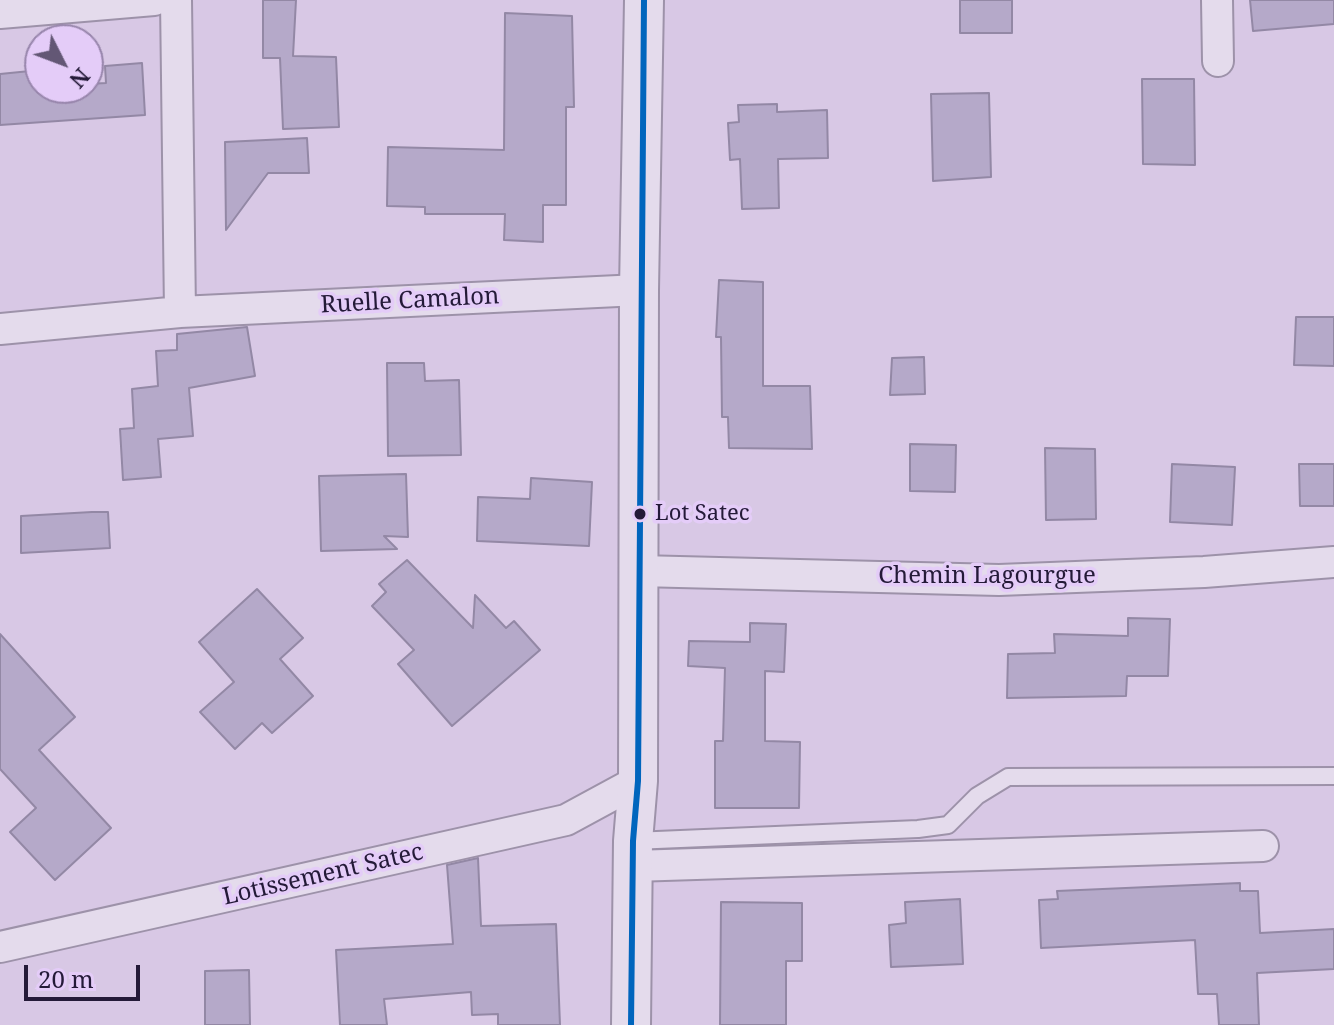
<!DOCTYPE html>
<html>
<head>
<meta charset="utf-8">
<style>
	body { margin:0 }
	#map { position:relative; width:1334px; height:1025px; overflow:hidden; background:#d8c8e5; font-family:"Noto Serif",serif }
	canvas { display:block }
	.north { position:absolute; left:24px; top:24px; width:80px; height:80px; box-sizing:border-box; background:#e4ccf8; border:2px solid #9785ab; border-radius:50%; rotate:132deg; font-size:22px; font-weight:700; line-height:32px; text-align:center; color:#241a38 }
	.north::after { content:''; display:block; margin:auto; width:28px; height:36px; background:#635775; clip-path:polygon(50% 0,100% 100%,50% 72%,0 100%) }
	.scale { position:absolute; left:24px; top:965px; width:116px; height:36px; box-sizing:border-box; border:4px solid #241a38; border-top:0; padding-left:10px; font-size:24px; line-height:28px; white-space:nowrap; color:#241a38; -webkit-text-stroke:6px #e4ccf8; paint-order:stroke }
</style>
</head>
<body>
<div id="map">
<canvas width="1334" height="1025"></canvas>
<div class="north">N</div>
<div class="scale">20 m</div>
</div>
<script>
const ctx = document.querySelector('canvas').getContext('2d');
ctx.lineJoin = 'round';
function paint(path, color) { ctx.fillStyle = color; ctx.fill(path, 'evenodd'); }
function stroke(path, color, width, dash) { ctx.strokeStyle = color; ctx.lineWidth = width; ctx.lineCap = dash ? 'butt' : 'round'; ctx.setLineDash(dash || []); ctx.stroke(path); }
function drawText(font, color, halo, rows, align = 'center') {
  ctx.font = font + ' "Noto Serif",serif'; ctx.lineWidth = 7; ctx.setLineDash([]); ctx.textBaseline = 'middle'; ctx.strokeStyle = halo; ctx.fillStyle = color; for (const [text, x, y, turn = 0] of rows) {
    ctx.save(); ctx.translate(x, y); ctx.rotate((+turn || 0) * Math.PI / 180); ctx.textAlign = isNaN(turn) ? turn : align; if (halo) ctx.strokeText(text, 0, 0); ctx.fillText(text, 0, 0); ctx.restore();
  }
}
const building = new Path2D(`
	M263,0H296L293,56L336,57L339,127L283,129L280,58H263Z
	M960,0H1012V33H960Z
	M1250,0H1334V24L1253,31Z
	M505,13L572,16L574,107H566V205H543V242L504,240L505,214H425V207L387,206L388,147L504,150Z
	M142,63L145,115L0,125V74L40,70V88H88V84L106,83L105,66Z
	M1142,79H1194L1195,165L1143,164Z
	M989,93L991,177L933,181L931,94Z
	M777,104V112L827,110L828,158L778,159L779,208L742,209L740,159L730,160L728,123L739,122L738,105Z
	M307,138L309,173H268L226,230L225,142Z
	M719,280L763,282V386H810L812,449L729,448L728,417H722L721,337H716Z
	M1296,317H1334V366L1294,365Z
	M247,327L255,376L189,388L193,436L158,439L161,477L123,480L120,429L134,428L132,389L158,386L156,351L177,350V334Z
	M924,357L925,394L890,395L892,358Z
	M387,363H424L425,381L459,380L461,455L388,456Z
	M910,444L956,445L955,492L910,491Z
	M1045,448L1095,449L1096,519L1046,520Z
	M1172,464L1235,467L1232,525L1170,522Z
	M1299,464H1334V506H1300Z
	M406,474L408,537L384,536L397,549L321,551L319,476Z
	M531,478L592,482L589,546L477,541L478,497L530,499Z
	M92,512H108L110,548L21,553V516Z
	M407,560L473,628L475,595L506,628L514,621L540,650L452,726L398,664L414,650L372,606L386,592L379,584Z
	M257,589L303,638L280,659L313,696L272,733L262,723L235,749L200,712L234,682L199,642Z
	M1128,618L1170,619L1168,676H1127L1126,696L1007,698L1008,654L1055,653L1054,634L1128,636Z
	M750,623L786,624L784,672L765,671V741L800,742L799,808H715V741H723L725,668L688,666L689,641L750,642Z
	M0,634L75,717L39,750L111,828L55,880L10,832L36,808L0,769Z
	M478,858L481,926L556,924L560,1025H498V1014L472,1015L471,992L384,999L387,1025H340L336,950L453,944L447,865Z
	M1240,883V891H1258L1260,933L1334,929V969L1257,973L1259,1025H1219L1217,994H1198L1195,940L1041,948L1039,900L1058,899L1057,891Z
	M960,899L963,964L891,967L889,925L906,923L905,902Z
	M721,902L802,903V961H786V1025H720Z
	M249,970L250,1025H205V971Z`);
paint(building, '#b5a9c9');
stroke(building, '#9388a5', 2);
const service = new Path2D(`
	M633,841L918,829L948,825L977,796L1008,777L1334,776`);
const minor = new Path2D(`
	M176,0L180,312
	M1217,0L1218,61
	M0,13L154,0
	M0,329L180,312L639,290
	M639,571L999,580L1204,572L1334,562
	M633,866L1263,846
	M0,947L566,820L638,781`);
const tertiary = new Path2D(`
	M631,1025L633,841L638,781L639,290L644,0`);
stroke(service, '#9d92a9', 20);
stroke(minor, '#9d92a9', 34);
stroke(tertiary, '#9d92a9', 42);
stroke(service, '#e4dbec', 16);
stroke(minor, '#e4dbec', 30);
stroke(tertiary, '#e4dbec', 38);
stroke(new Path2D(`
	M631,1025L633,841L638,781L644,0`), '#0065bd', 6);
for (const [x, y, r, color] of [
	[640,514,7,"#241a38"]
]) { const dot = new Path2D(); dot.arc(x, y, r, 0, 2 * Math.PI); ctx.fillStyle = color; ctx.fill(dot); stroke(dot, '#e4ccf8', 3); }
drawText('22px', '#241a38', '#e4ccf8', [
	["Lot Satec",655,514]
], 'left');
drawText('24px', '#241a38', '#e4ccf8', [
	["Ruelle Camalon",410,301,-3],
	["Chemin Lagourgue",987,576],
	["Lotissement Satec",323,875,-13]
]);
</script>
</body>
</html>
